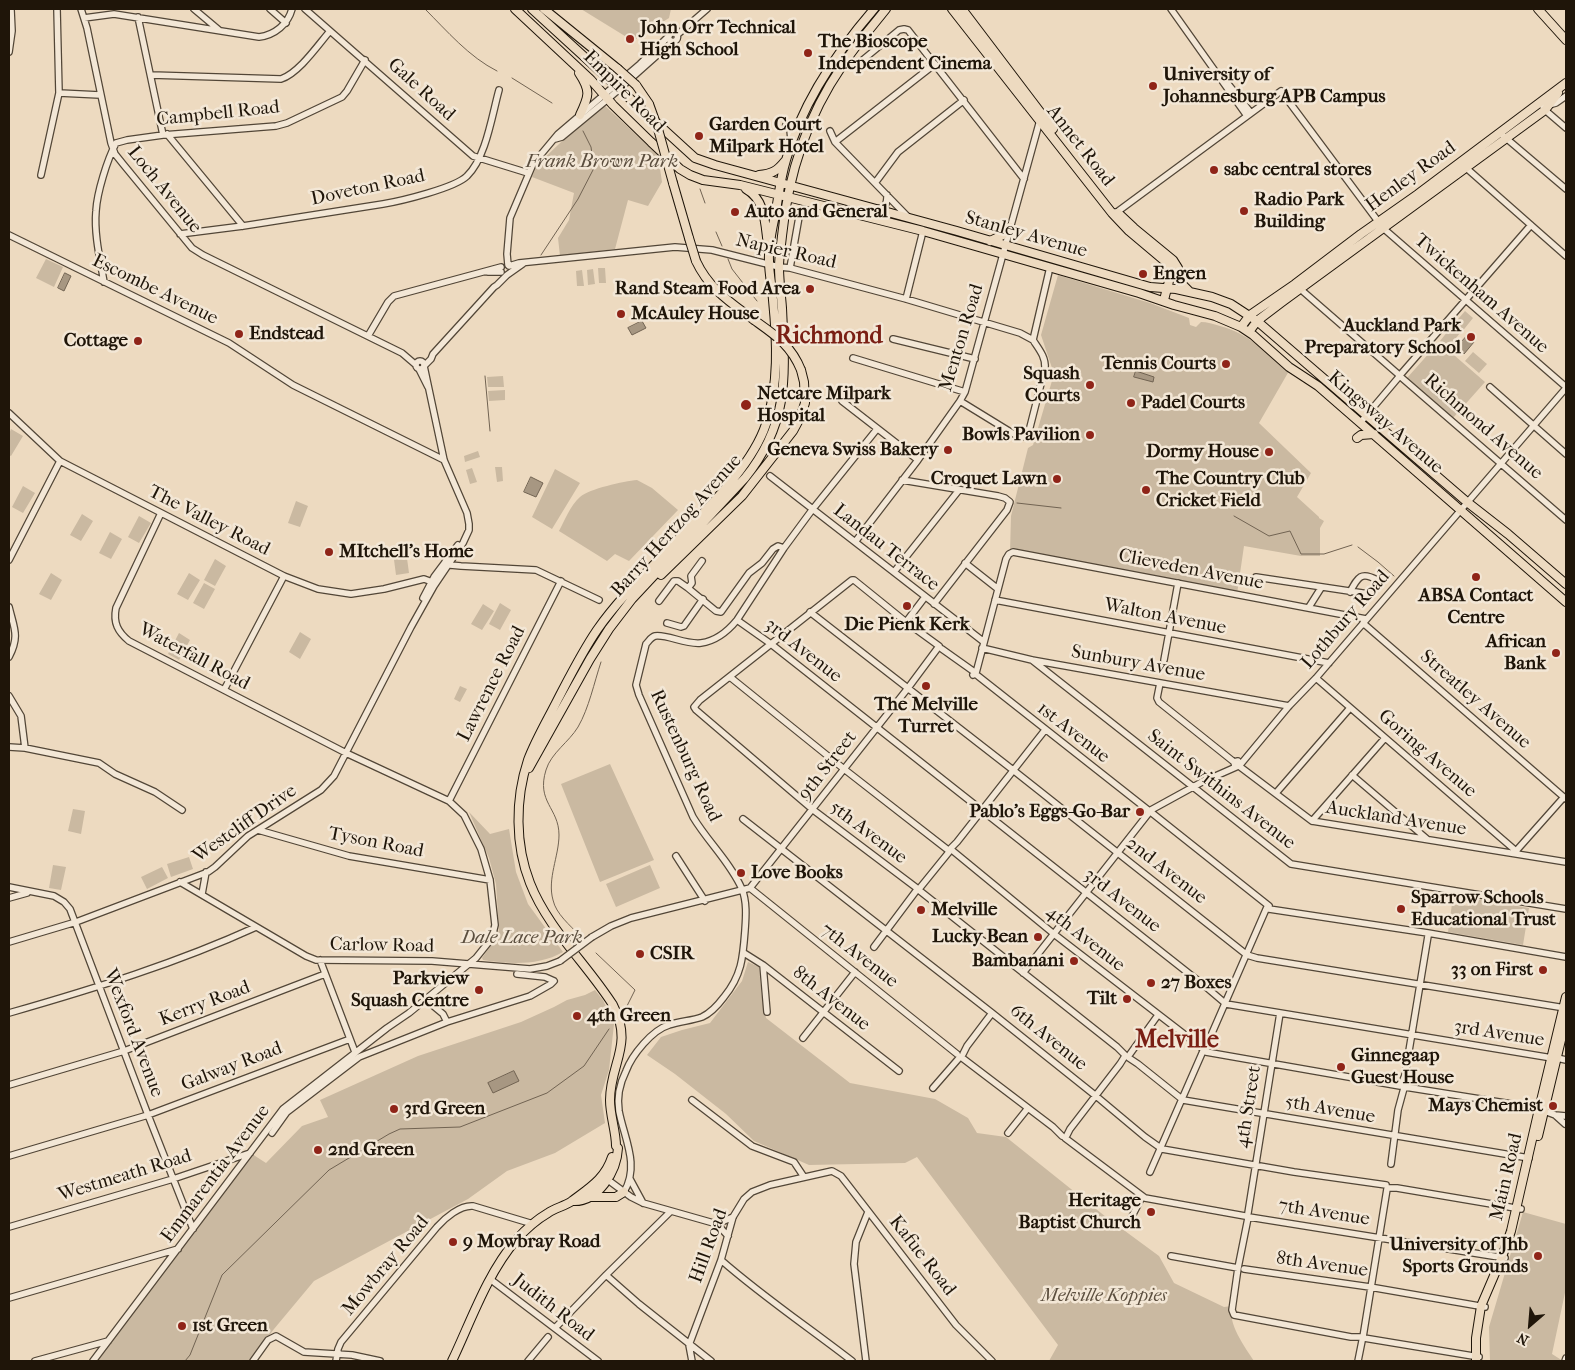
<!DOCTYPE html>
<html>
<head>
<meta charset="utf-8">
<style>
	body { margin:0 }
	#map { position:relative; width:1575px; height:1370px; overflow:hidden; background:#eddac0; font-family:"IM FELL French Canon",serif }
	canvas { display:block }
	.frame { position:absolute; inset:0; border:10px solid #1f1509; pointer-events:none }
	.north { position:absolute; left:1505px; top:1300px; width:50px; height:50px; -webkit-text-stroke:4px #f3e7d6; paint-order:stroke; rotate:207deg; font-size:14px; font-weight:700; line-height:20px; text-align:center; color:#1f1509 }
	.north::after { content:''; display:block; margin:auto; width:18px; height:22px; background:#1f1509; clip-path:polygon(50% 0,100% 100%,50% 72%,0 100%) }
</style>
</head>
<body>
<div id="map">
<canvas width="1575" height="1370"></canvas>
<div class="frame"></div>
<div class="north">N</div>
</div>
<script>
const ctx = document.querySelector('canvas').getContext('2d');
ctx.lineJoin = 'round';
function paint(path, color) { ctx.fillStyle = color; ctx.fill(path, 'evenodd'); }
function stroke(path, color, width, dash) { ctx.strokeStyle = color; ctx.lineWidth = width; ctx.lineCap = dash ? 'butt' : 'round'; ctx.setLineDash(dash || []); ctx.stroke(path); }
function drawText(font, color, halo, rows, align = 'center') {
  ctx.font = font + ' "IM FELL French Canon",serif'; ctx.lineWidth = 5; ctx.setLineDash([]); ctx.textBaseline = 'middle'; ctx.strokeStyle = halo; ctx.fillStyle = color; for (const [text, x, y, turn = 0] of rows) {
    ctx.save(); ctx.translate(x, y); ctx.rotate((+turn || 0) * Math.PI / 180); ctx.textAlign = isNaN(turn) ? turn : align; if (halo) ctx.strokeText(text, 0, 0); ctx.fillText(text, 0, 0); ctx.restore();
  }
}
paint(new Path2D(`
	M581,9H671L669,18L633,41Z
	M602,103L658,155L662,182L648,206L628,200L615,249L560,256L558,238L569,220L574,193L532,177L537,165Z
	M46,259L63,267L54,287L36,278Z
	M598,268H605L606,283H599Z
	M593,269L595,284L588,285L587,270Z
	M582,270L584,286H577L576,271Z
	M1058,275L1150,303L1189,318L1190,325L1196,327L1201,322C1207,322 1213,324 1220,326C1248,333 1267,353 1289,371L1259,423L1311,473L1297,497L1319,517V518L1324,521L1320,528V556H1301L1244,546L1237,594L1010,553L1011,516L1028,448L1033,445L1054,374L1041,335Z
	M1465,311L1473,318L1461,333L1453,325Z
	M1452,326L1460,333L1448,348L1440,341Z
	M1439,342L1485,382L1453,418L1407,378Z
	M1473,352L1487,364L1479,373L1465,361Z
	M503,376L504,387H488L487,377Z
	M505,390V400L489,401L488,391Z
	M11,429L23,436L11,456L9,455V434Z
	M478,451L480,457L465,462L464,456Z
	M495,467H502L503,481L497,482Z
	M472,468L477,482L470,484L466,470Z
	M555,469L580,483L552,529L532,517Z
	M637,480L652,488L678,510L629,561L615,554L607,561L559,531C565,520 570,506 580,497C589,489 624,481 637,480Z
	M23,486L35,493L23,513L12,507Z
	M296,501L308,506L300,527L288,523Z
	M82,514L93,521L81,541L70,535Z
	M139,516L151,523L139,543L128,537Z
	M110,532L122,539L111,559L99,553Z
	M406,551L409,573L396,575L393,552Z
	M215,559L226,566L215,586L204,580Z
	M51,573L62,580L51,600L39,594Z
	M189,573L200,580L188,600L177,594Z
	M204,583L215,589L204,609L193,603Z
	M500,603L511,610L500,630L489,624Z
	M483,604L494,611L482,630L471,624Z
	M300,632L311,639L300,659L289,652Z
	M179,633L190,640L179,660L168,654Z
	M460,686L467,689L460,702L454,699Z
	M610,764L654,860L600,882L561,784Z
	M73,809L85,811L81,834L68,831Z
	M469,812L490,834L509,829L516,872L528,904L563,952C539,966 509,964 483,960L482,958L494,941L499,930L496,884L489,858Z
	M189,857L193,869L171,877L167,864Z
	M53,865L66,867L61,890L49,888Z
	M650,865L660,888L616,907L606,884Z
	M162,867L168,878L147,889L141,877Z
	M1470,898L1529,908L1523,945L1448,932L1452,904L1469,906Z
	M748,962L759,967L762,999L766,1018L850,1083L935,1099L968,1118L977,1133L1006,1137L1106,1217L1159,1256L1174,1283L1224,1307L1232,1306C1227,1323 1245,1347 1254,1361H1049L1058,1345L917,1157L905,1163L809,1165L754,1141L726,1114L675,1074L647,1055L661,1037L682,1030L710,1023L742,981Z
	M595,990L603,1000L614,1024L609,1070L601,1095L605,1123L555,1153L507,1171L468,1199L314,1281L274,1329L250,1361H92L252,1154L266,1163L302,1126L328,1117L320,1100L418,1056L521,1022L554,1007L567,1000L585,995Z
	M1523,1212L1566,1224V1288L1552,1354L1563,1361H1490L1489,1327Z`), '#cab9a1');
const water = new Path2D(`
	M65,273L71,276L64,291L58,288Z
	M642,321L646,328L632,335L628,328Z
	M1467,336L1474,342L1464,354L1457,347Z
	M1136,371L1154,377L1153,382L1134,377Z
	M531,477L543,483L536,497L524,492Z
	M514,1071L519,1081L493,1093L488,1083Z`);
paint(water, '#a79782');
stroke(water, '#716352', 1);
stroke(new Path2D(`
	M425,9C447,31 469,57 497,71
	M512,78L552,103
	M700,189L705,203
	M716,232L722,246
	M541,255L578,199L594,168L591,147L583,131
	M728,259L732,269L757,301
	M485,376L490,431
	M1017,503L1061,508
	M1234,516L1269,536L1290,531L1301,554H1324L1352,545
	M1358,547L1378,562L1394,576
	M580,936C570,925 556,914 553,900C547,879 559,856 559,835C559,808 536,802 546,770C551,753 569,742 578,727C589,708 594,683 601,662
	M596,953L635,990L627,1006
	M185,1361L190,1355L222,1275L329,1170L389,1134L400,1129L460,1127L547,1093L584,1066L609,1029`), '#716352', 1);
const minor = new Path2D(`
	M81,9L87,28L111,143L115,154L123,164L192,248L203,255L402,353L416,365
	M194,9L219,30
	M270,9L286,23
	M305,9L473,156L528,173
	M1171,9L1247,116
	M138,17L163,135
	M84,18L114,14L259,37C275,35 288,24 292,9
	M668.5 37a4.5 4.5 0 1 1 9 0a4.5 4.5 0 1 1-9 0Z
	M677,35L707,9
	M9,52L12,31L11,10
	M859,63L899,30L904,29L908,30L1024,179
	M151,75L281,79C299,73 318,45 330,31
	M1221,75L1251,113
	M59,93L100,95
	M1541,103L1545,110L1566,128
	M1549,105L1556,103L1566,96
	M786,125L790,130L791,140
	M830,131L835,142L909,218
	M1500,133L1566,189
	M167,134L243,226
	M555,139L562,137L608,99L672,42
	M835,142L935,64
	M1464,166L1566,256
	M41,175L59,93L57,9
	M875,183L898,152L964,100
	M877,209C886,208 887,203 887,195
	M1115,212H1117L1281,91L1383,228L1566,387
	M180,234L243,226L383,204C401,201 455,188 467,176C486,158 492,115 499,90
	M9,235L229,343L293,385L444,460
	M508,265L507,254L510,218L533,164L558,134L640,64L669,36
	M509,266L519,263L675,247L712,250L779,267L790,268L906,299L1020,333L1033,340
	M790,268L799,217
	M488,272H501
	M104,282C100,259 94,234 96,211C97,193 107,160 116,143L127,140L163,135L276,126L287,123L342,97L347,91L365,60
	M1298,287L1398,374
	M906,299L923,231
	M368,336L388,302L394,296L501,267
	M893,339L975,359
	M853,358L965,392
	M416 365a4 4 0 1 1 8 0a4 4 0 1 1-8 0Z
	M425,365L431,359L433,354L494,287L497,285L507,275L524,263
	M419,369L428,387
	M1401,374L1531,225
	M1402,378L1566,520
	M1490,387L1566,454
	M842,401L918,460
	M960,401L1017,436L1025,437L1028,435L1045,368C1046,357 1038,348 1033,340L1050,267
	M9,413L60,461L284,576L318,589L351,594L384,589L424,579L435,583
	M1360,423L1398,378
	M770,476L984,642
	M902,480L998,496L1005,498L1010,502L1007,510L934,604
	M855,542L918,460L960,401L965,392L1040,120
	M9,560L60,461
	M702,561L691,576L692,583L688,588L716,611L721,612L749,573L762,563L773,549L778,546L784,548
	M445,562L450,565L461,566L536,570L599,600
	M965,563L998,589
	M894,572L959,490
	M1256,577L1369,594
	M1350,592C1358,577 1361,571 1377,580
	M423,598L434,577L458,545
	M995,600L1329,663
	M659,601L674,581H678L688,588
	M9,607C14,628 20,636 9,657
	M1309,607L1321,588
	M810,612L1013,770L1247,955L1257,958L1565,1008
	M737,620L771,644L1206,987L1226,1004L1552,1058
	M906,622L925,597
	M667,623L681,627L684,626L703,599
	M1363,623L1566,799
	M982,648L1032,660L1289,706
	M942,649L973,671
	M1032,660L1291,864L1566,909
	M1164,660L1178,583
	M976,673L1006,559L1009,554L1013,552L1366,619
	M973,675L975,674L978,676L1148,810
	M730,677L844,769L948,850
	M1316,678L1516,851L1518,854
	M1160,683L1157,698L1159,702L1234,762L1238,761L1240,764L1239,766H1235L1234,762
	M224,690L284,576
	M9,696L21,716L25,748
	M9,747L25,748L99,763L115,774L155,792L182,810
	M1240,765L1289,706L1316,678L1566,388
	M1239,766L1312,821L1566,862
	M1352,775L1427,839
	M1276,793L1350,708
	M449,801L561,581
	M1151,810L1202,782L1236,767
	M1152,813L1269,906
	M743,819L992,1013L1096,1096L1145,1137L1162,1149L1294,1172L1386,1185
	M1312,821L1385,738
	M258,830L349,856L490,880
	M951,848L957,842L1045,730
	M953,851L1054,934L1202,1048
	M1516,851L1564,797
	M676,856L705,901
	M180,882L306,956L316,960L432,961L530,969L547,966L560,961
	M9,887L54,896L64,902L70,909L148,1115L193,1229
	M750,888L957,1054
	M918,889L812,809L696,710L694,707L700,700L852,580H854L906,622L939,646
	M919,889L949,852
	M920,891L1117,1047L1125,1055
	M202,894L206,872
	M9,898L27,893
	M1269,909L1428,933L1566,957
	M592,937L611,926L631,918L750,888L908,688L937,649
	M9,942L76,922L208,872L215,867L248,836L321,790L334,776L411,627L434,586L463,543L469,530V524L467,513L444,460L424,366
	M874,947L916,891
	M744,953L763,965L899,1071
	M320,960L355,1052
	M763,965L767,1012
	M1023,973L1148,814
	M425,999L443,1014L447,1022
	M9,1013C93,989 177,963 256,927
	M803,1038L855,972
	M1208,1047L1209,1040L1267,907
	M1206,1052L1400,1086
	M963,1054L967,1046L992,1013
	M1130,1054L1158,1015
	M961,1057L1053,1127L1062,1136
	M1129,1058L1138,1064L1183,1100L1529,1158
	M1557,1058L1566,1060
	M1402,1083L1405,1075L1428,936
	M9,1085L124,1051L325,974
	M1405,1087L1518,1105L1539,1109L1555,1115L1566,1116
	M933,1088L960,1057
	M692,1100L752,1146L794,1162L804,1177
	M1555,1115L1565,1124
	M272,1133L287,1112L359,1057L447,1022L530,996L551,984L554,981L545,977L517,974
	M1008,1133L1028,1108
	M1067,1135L1070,1129L1120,1064L1125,1056
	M1065,1138L1145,1198L1245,1216
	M9,1156L148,1115L350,1039
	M1391,1164L1398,1110L1404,1088
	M1150,1172L1203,1051
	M604,1177L631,1197L643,1203L717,1224L728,1236
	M630,1179L643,1203
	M1388,1188H1397L1521,1209
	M624,1192C640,1165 624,1138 619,1111C617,1098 620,1083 626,1071C632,1055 652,1030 669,1025C680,1021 691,1021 702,1017C711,1013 718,1005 724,997C742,975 743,957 745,930C746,916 747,902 742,889C730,862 708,842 693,817L639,695L636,685L646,644C649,641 651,637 655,636C667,634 686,645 701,643C716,641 728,631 737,620L784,548L812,510L877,429
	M1248,1213L1280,1013
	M1249,1217L1505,1258
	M1248,1218L1238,1268L1232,1310L1234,1315L1351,1337H1360
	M1130,1220L1142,1197
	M717,1224L733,1217
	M9,1227L173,1179L250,1153
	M1171,1256L1238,1268
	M721,1260C762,1296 808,1327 852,1361
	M1244,1269L1370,1287L1485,1307
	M606,1275L639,1304L711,1361
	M490,1279L598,1361
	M9,1298L178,1249
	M555,1328L606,1275L670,1212
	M1363,1337L1387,1189
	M1364,1338L1479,1357
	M35,1361L108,1341
	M93,1361L283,1109L387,1028L409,1013L476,958L492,938L495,925L490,880L481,849L464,815L449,801L346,753L129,641C118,632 113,623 116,608L161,513
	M253,1361L268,1340L276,1336L304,1352L352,1355L380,1361
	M336,1361L338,1349L341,1342L437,1227C445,1218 460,1205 473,1206L533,1224
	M528,1361L548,1337
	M692,1361L689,1345L721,1260L733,1217L744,1199L752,1192L770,1185L832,1171L841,1176L956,1325L992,1361
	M866,1361L854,1264L856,1242L868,1212
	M1358,1361L1362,1341
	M1565,1361L1566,1358`);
const major = new Path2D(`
	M515,9L591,80L613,105L651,142L680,169L690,175L703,180L740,185L923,231L1139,293L1174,305L1215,316L1241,327L1253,335L1289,367L1318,386L1566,602
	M532,9L684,148L695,158L715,165L957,231L1150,287L1176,289L1212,297L1231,304L1257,321L1467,502L1508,534L1566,584
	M544,9L618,69
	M952,9L1112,213L1129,231L1167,263C1174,275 1166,288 1164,301
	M962,9L1053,129
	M1538,9L1566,40
	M579,73C591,91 589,96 580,115
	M636,85L649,104
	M759,175C772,174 777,171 785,161
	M673,183L689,238
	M746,189C766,200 765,225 768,245
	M1118,213L1134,228L1173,260L1178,268L1182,284L1189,291
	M990,241L1003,235L1010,227
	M696,261C709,289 730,302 754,320
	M1241,327L1250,315L1295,284L1361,234L1418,194L1566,83
	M1249,332L1257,321L1282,302L1545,110L1558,93
	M1357,438L1361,435L1374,434
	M661,575L742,496L793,431L800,418L805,403L804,382L801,370
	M529,768L590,659L609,629L632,599L745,478C790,422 785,376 782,308C781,295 779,280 779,267C779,257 781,246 782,236C788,176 807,117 842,66C855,46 871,28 886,9
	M1538,1136L1566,1019
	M588,1197H616L624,1192
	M572,1201C598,1203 617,1171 618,1148L616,1146C616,1131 610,1116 610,1100C610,1063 634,1045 613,1005C587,964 548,929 530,883C515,845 515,799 528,760C536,739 548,719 558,699C570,676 582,652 597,630C618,600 644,575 669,549C701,514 751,469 766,424C779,385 777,341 773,300C772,287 769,274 769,261C768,244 773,226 776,210C779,193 781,176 786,160C802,103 836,53 874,9
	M452,1361C471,1321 487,1274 516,1240C525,1230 536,1220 548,1213C555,1208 565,1206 572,1201C589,1188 605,1179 612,1157
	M1476,1361V1338L1481,1306L1502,1257L1511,1231L1539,1109L1566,997`);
stroke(minor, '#524637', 8);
stroke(major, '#1f1509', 10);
stroke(minor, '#f3e7d6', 5.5);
stroke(major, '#eddac0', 8);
const minorBridge = new Path2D(`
	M560,961L592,937`);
const majorBridge = new Path2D(`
	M618,69L636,85
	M649,104L658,129L673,183
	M689,238L696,261
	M754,320C775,335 791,345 801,370`);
stroke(minorBridge, '#524637', 8, []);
stroke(majorBridge, '#1f1509', 10, []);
stroke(minorBridge, '#f3e7d6', 5.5);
stroke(majorBridge, '#eddac0', 8);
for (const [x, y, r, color] of [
	[630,39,5,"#8f2418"],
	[808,53,5,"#8f2418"],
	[1153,86,5,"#8f2418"],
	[699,136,5,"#8f2418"],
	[1214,170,5,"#8f2418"],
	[1244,211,5,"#8f2418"],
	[735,212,5,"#8f2418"],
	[1143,274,5,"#8f2418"],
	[810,289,5,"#8f2418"],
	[621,314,5,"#8f2418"],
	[239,334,5,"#8f2418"],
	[1471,337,5,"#8f2418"],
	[138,341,5,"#8f2418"],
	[1226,364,5,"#8f2418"],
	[1090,385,5,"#8f2418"],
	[1131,403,5,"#8f2418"],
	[746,405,6,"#8f2418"],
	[1090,435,5,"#8f2418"],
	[948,450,5,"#8f2418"],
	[1269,452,5,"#8f2418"],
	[1057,479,5,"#8f2418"],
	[1146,490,5,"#8f2418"],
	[329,552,5,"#8f2418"],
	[1476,577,5,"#8f2418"],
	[907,606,5,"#8f2418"],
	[1556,653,5,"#8f2418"],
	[926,686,5,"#8f2418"],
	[1140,812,5,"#8f2418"],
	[741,873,5,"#8f2418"],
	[1401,909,5,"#8f2418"],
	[921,910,5,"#8f2418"],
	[1038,937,5,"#8f2418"],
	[640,954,5,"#8f2418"],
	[1074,961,5,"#8f2418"],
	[1543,970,5,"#8f2418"],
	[1151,983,5,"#8f2418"],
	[479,990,5,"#8f2418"],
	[1127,999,5,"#8f2418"],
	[577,1016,5,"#8f2418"],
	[1341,1067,5,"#8f2418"],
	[1553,1106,5,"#8f2418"],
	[394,1109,5,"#8f2418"],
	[318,1150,5,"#8f2418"],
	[1151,1212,5,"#8f2418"],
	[453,1242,5,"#8f2418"],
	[1538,1256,5,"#8f2418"],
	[182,1326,5,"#8f2418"]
]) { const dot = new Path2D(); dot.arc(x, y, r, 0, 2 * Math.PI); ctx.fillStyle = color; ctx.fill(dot); stroke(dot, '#f3e7d6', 2); }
drawText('bold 19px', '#1f1509', '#f3e7d6', [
	["John Orr Technical",640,28],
	["High School",640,50],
	["The Bioscope",818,42],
	["Independent Cinema",818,64],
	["University of",1163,75],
	["Johannesburg APB Campus",1163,97],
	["Garden Court",709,125],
	["Milpark Hotel",709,147],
	["sabc central stores",1224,170],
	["Radio Park",1254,200],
	["Building",1254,222],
	["Auto and General",745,212],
	["Engen",1153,274],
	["Rand Steam Food Area",800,289,"right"],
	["McAuley House",631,314],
	["Auckland Park",1461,326,"right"],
	["Preparatory School",1461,348,"right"],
	["Endstead",249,334],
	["Cottage",128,341,"right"],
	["Tennis Courts",1216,364,"right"],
	["Squash",1080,374,"right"],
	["Courts",1080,396,"right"],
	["Netcare Milpark",757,394],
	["Hospital",757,416],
	["Padel Courts",1141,403],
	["Bowls Pavilion",1080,435,"right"],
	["Geneva Swiss Bakery",938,450,"right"],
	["Dormy House",1259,452,"right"],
	["Croquet Lawn",1047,479,"right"],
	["The Country Club",1156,479],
	["Cricket Field",1156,501],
	["MItchell's Home",339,552],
	["ABSA Contact",1476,596,"center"],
	["Centre",1476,618,"center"],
	["Die Pienk Kerk",907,625,"center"],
	["African",1546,642,"right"],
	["Bank",1546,664,"right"],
	["The Melville",926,705,"center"],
	["Turret",926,727,"center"],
	["Pablo’s Eggs-Go-Bar",1130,812,"right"],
	["Love Books",751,873],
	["Sparrow Schools",1411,898],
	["Educational Trust",1411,920],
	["Melville",931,910],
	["Lucky Bean",1028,937,"right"],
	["CSIR",650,954],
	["Bambanani",1064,961,"right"],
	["33 on First",1533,970,"right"],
	["Parkview",469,979,"right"],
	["Squash Centre",469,1001,"right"],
	["27 Boxes",1161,983],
	["Tilt",1117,999,"right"],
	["4th Green",587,1016],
	["Ginnegaap",1351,1056],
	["Guest House",1351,1078],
	["Mays Chemist",1543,1106,"right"],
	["3rd Green",404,1109],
	["2nd Green",328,1150],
	["Heritage",1141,1201,"right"],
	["Baptist Church",1141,1223,"right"],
	["9 Mowbray Road",463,1242],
	["University of Jhb",1528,1245,"right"],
	["Sports Grounds",1528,1267,"right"],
	["1st Green",192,1326]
], 'left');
drawText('19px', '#1f1509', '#f3e7d6', [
	["Gale Road",421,90,42],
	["Empire Road",624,92,45],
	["Campbell Road",218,114,-6],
	["Annet Road",1080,146,52],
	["Henley Road",1411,177,-36],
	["Doveton Road",368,188,-12],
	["Loch Avenue",164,190,51],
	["Stanley Avenue",1026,235,16],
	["Napier Road",786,252,13],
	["Escombe Avenue",155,290,26],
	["Twickenham Avenue",1481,294,41],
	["Menton Road",962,338,-73],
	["Kingsway Avenue",1385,423,41],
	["Richmond Avenue",1483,427,41],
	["The Valley Road",209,521,27],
	["Barry Hertzog Avenue",677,526,-48],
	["Landau Terrace",886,548,38],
	["Clieveden Avenue",1191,570,11],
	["Walton Avenue",1165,617,11],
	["Lothbury Road",1346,620,-49],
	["3rd Avenue",803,651,38],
	["Waterfall Road",194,657,28],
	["Sunbury Avenue",1138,664,10],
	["Lawrence Road",492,684,-63],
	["Streatley Avenue",1475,700,41],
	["1st Avenue",1073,733,38],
	["Goring Avenue",1427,754,41],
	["Rustenburg Road",685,756,65],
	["9th Street",828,766,-52],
	["Saint Swithins Avenue",1221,790,38],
	["Auckland Avenue",1396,819,9],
	["Westcliff Drive",245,824,-35],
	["5th Avenue",868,833,37],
	["Tyson Road",376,843,11],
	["2nd Avenue",1166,871,38],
	["3rd Avenue",1122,901,38],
	["4th Avenue",1085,939,38],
	["Carlow Road",382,946,1],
	["7th Avenue",859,956,38],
	["8th Avenue",831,999,38],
	["Kerry Road",205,1004,-21],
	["Wexford Avenue",133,1033,69],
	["3rd Avenue",1499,1034,9],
	["6th Avenue",1048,1038,39],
	["Galway Road",232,1067,-21],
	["4th Street",1249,1107,-81],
	["5th Avenue",1330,1110,10],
	["Emmarentia Avenue",216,1174,-53],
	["Westmeath Road",125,1176,-17],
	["Main Road",1507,1177,-77],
	["7th Avenue",1324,1213,9],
	["Hill Road",709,1246,-70],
	["Kafue Road",922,1256,52],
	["8th Avenue",1322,1265,8],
	["Mowbray Road",386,1266,-50],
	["Judith Road",553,1308,38]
]);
drawText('italic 19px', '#5b4e3e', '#f3e7d6', [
	["Frank Brown Park",602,162],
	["Dale Lace Park",522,938],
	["Melville Koppies",1104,1296]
]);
drawText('bold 24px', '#7a1f14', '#f3e7d6', [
	["Richmond",829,337],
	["Melville",1177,1041]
]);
</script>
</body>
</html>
